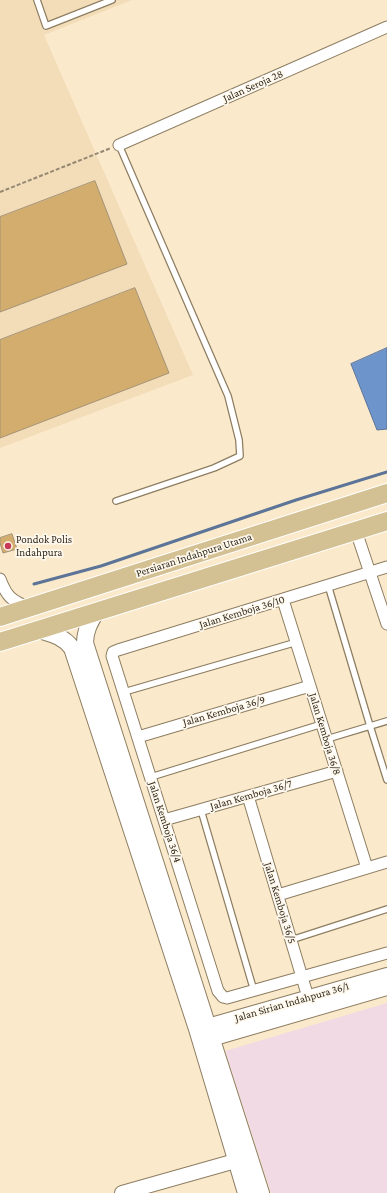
<!DOCTYPE html>
<html>
<head>
<meta charset="utf-8">
<style>
	body { margin:0 }
	canvas { display:block; background:#fbe9cb }
</style>
</head>
<body>
<canvas width="387" height="1193"></canvas>
<script>
const ctx = document.querySelector('canvas').getContext('2d');
ctx.lineJoin = 'round';
function paint(path, color) { ctx.fillStyle = color; ctx.fill(path, 'evenodd'); }
function stroke(path, color, width, dash) { ctx.strokeStyle = color; ctx.lineWidth = width; ctx.lineCap = dash ? 'butt' : 'round'; ctx.setLineDash(dash || []); ctx.stroke(path); }
function drawText(font, color, halo, rows, align = 'center') {
  ctx.font = font + ' "Crimson Pro",serif'; ctx.lineWidth = 3.5; ctx.setLineDash([]); ctx.textBaseline = 'middle'; ctx.strokeStyle = halo; ctx.fillStyle = color; for (const [text, x, y, turn = 0] of rows) {
    ctx.save(); ctx.translate(x, y); ctx.rotate((+turn || 0) * Math.PI / 180); ctx.textAlign = isNaN(turn) ? turn : align; if (halo) ctx.strokeText(text, 0, 0); ctx.fillText(text, 0, 0); ctx.restore();
  }
}
paint(new Path2D(`
	M0,0H132L44,35L193,375L0,448Z`), '#f3dcb8');
paint(new Path2D(`
	M387,1003V1193H271L225,1051Z`), '#f2dae5');
const water = new Path2D(`
	M387,348V429L377,430L351,364Z`);
paint(water, '#6e94cc');
stroke(water, '#5b7498', 1);
stroke(new Path2D(`
	M34,584L101,566L296,500L387,472`), '#5b7498', 3);
const building = new Path2D(`
	M95,181L127,264L0,312V217Z
	M135,288L169,373L0,438V340Z
	M12,534L17,549L3,553L0,543V538Z`);
paint(building, '#d3ad6d');
stroke(building, '#a49377', 1);
const service = new Path2D(`
	M37,0L46,26L112,0
	M116,501L214,468L240,456L239,440L228,396L119,145
	M328,585L370,726L387,780
	M124,692L297,642
	M327,739L387,721
	M151,777L322,724
	M201,810L254,991
	M291,940L387,909`);
const minor = new Path2D(`
	M119,145L387,27
	M356,531L387,624
	M387,567L118,650L113,652L112,656L218,991L223,997L227,998L387,953
	M0,579C7,597 11,600 29,608
	M283,600L367,868
	M138,737L310,686
	M248,796L310,1004
	M164,820L337,771
	M278,895L387,862`);
const tertiary = new Path2D(`
	M197,1029L387,975
	M201,1042L387,988
	M122,1193L246,1158`);
const secondary = new Path2D(`
	M96,612C90,622 85,631 85,643L261,1193
	M39,630C52,634 63,636 72,648L197,1029L246,1193`);
const primary = new Path2D(`
	M0,617L387,493
	M0,642L387,521`);
stroke(service, '#8d7d61', 8);
stroke(minor, '#8d7d61', 13);
stroke(tertiary, '#8d7d61', 16);
stroke(secondary, '#8d7d61', 18);
stroke(primary, '#fff', 20);
stroke(new Path2D(`
	M0,192L111,148`), '#948873', 2, [4, 2]);
stroke(service, '#fff', 5.5);
stroke(minor, '#fff', 11);
stroke(tertiary, '#fff', 14);
stroke(secondary, '#fff', 16);
stroke(primary, '#d3c093', 18);
for (const [x, y, r, color] of [
	[8,546,4,"#c83857"]
]) { const dot = new Path2D(); dot.arc(x, y, r, 0, 2 * Math.PI); ctx.fillStyle = color; ctx.fill(dot); stroke(dot, '#fff8ec', 1.5); }
drawText('11px', '#30291d', '#fff8ec', [
	["Jalan Seroja 28",253,86,-24],
	["Persiaran Indahpura Utama",194,555,-18],
	["Jalan Kemboja 36/10",242,612,-17],
	["Jalan Kemboja 36/9",224,711,-16],
	["Jalan Kemboja 36/8",325,734,73],
	["Jalan Kemboja 36/7",251,795,-16],
	["Jalan Kemboja 36/4",165,822,72],
	["Jalan Kemboja 36/5",280,903,73],
	["Jalan Sirian Indahpura 36/1",292,1002,-16]
]);
drawText('11px', '#30291d', '#fff8ec', [
	["Pondok Polis",16,540],
	["Indahpura",16,553]
], 'left');
</script>
</body>
</html>
